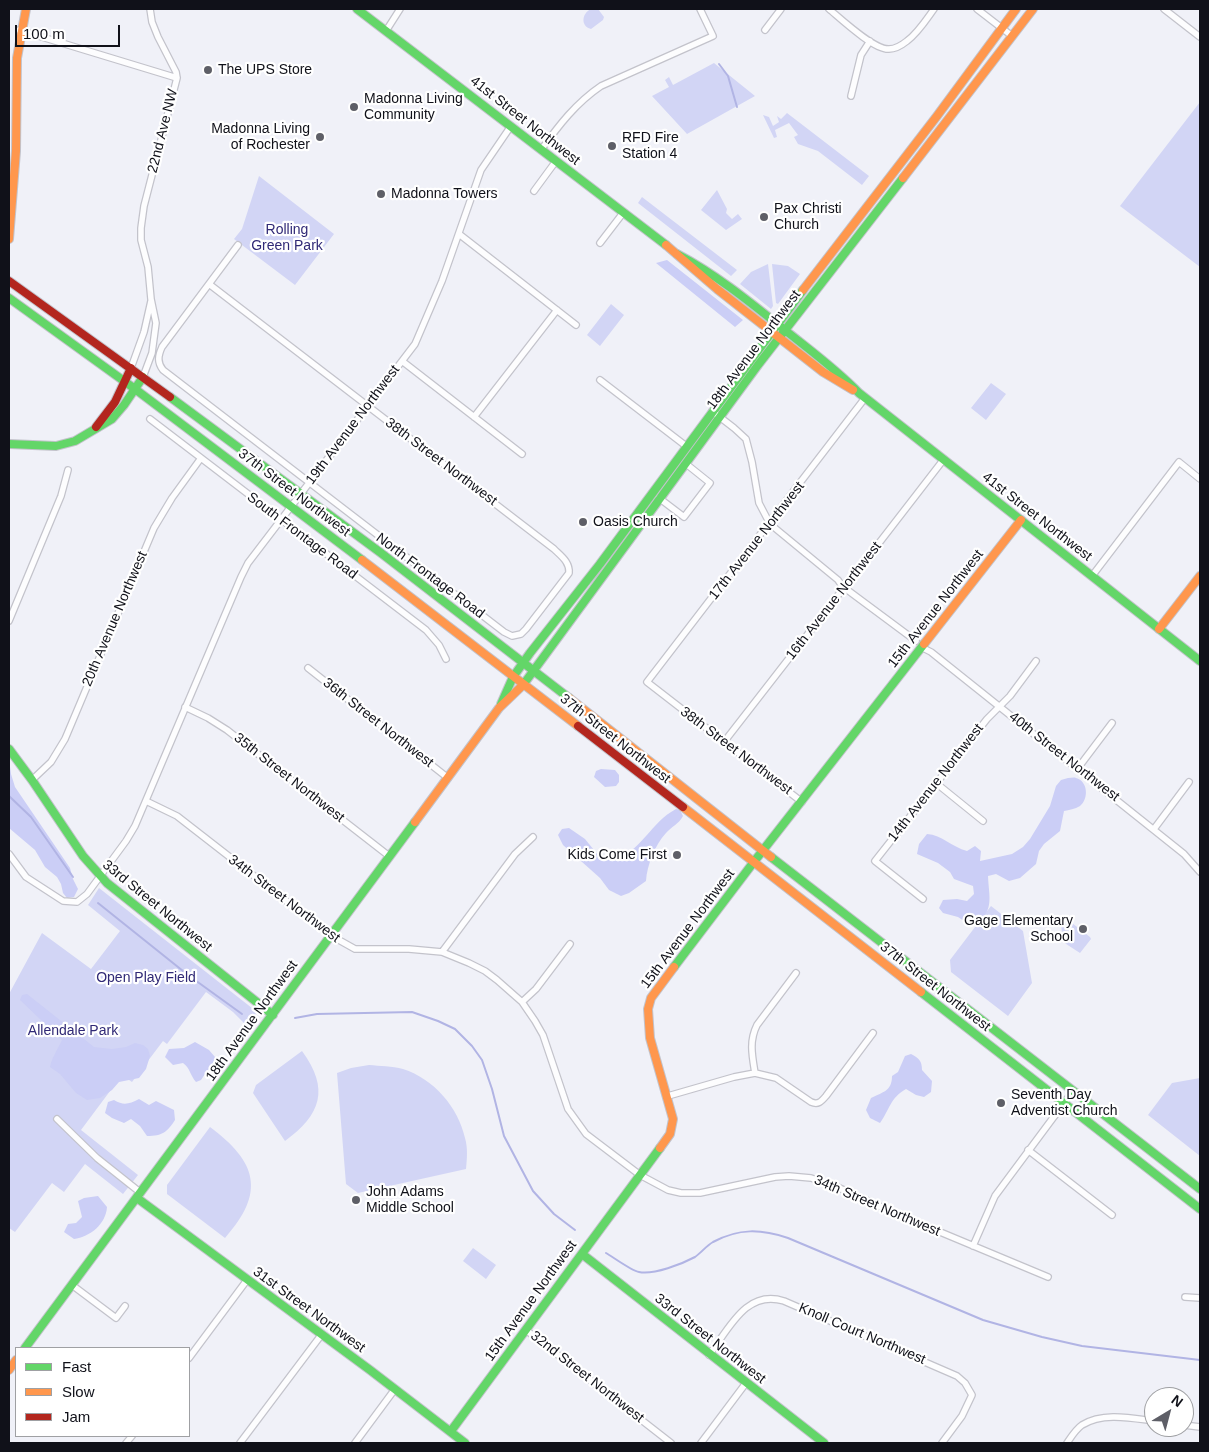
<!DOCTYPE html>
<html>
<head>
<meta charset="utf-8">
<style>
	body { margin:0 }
	#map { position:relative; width:1209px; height:1452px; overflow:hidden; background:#f0f1f8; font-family:Arial,sans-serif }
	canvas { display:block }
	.frame { position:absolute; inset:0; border:10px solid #101119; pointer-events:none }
	.legend { position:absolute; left:15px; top:1347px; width:175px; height:90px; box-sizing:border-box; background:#fff; border:1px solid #9fa0a3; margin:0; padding:6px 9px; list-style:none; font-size:15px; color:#101119 }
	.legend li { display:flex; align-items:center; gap:10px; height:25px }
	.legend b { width:25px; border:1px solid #9fa0a3 }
	.north { position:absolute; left:1144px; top:1387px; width:50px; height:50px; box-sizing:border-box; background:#fff; border:1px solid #9fa0a3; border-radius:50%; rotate:37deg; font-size:14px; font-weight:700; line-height:20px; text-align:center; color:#101119 }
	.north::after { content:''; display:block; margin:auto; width:18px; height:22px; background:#5e5f67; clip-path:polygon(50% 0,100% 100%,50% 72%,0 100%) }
	.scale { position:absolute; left:15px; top:25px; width:105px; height:22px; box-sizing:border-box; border:2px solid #101119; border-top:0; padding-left:6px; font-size:15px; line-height:18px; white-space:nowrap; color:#101119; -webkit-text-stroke:4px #fff; paint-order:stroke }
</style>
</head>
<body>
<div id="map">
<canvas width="1209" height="1452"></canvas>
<div class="frame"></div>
<ul class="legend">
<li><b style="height:6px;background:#63d668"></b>Fast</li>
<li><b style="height:6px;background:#ff974d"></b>Slow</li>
<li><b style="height:6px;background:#b3261e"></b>Jam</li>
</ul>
<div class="north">N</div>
<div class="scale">100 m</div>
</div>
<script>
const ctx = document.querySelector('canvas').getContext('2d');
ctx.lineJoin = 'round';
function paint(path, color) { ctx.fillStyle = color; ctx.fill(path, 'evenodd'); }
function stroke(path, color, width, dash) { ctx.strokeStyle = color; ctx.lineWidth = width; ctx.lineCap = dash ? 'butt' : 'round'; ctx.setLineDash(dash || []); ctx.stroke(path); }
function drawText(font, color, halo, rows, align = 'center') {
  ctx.font = font + ' Arial,sans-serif'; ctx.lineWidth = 4.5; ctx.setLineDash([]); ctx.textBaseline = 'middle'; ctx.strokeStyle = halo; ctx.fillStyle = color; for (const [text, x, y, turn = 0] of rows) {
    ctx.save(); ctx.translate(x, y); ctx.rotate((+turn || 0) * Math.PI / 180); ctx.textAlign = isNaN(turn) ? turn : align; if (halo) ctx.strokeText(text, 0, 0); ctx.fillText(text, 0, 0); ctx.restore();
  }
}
paint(new Path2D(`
	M591,9H598L604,17L603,20L591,29C580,26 582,13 591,9Z
	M714,63L755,96L687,134L652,96L669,87L665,80L669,77L673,85Z
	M1200,102V267L1120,206Z
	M787,113L869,176L862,185L818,151L798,144L794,137L798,135L789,123L775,130L777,137L774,138L763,115L769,117L773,126L779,122L777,116L781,119Z
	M259,176L334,234L295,285L234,239L242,229Z
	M717,190L727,209L726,213L732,219L738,214L742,219L726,230L701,210Z
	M642,197L737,270L731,276L638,203Z
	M768,264L773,306L771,309L740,284L751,272Z
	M772,264L788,266L800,274L778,304L776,303Z
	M611,304L624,315L600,346L587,335Z
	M991,383L1006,394L986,420L971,408Z
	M99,888L257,1012L247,1026L233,1012L206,992L167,1044L163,1041L132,1082L122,1075L81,1130L138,1175L123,1194L85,1164L64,1192L52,1183L15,1232L9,1228V994L42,933L91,969L120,931L88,905Z
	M991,906L1023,931L1032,983L1008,1016L951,972L950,960Z
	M1068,920L1090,937L1091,939L1080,953L1063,942L1061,924Z
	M302,1051C330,1089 321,1115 285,1141L253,1093L256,1085Z
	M369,1065C380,1066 392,1066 403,1069C434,1079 458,1107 465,1138C468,1148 467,1159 466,1169L358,1193L346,1184L337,1073L351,1068Z
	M1200,1078V1156L1148,1115L1172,1083Z
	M210,1127C257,1162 266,1192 225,1238L167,1194V1185Z
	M473,1248L496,1265L486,1279L463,1261Z`), '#d2d5f5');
paint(new Path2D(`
	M667,260L743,320L735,327L656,263Z
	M9,759L11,774L15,787L70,868L73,879L78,889L74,897L67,898L63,893L61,884L57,877L45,867L35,850L9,828Z
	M601,769L615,770L619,775V782L616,786L605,787L594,777L596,771Z
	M1068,778C1071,778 1074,777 1076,778C1088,781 1089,799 1080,806C1075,809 1069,810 1064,811L1060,831L1044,844L1039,851L1036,864L1020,878L1009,881L996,874L988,876C989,898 994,907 978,925H970L958,917L943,913L939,908L943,900L957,899L967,901L974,894L973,886L954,879L950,872L938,863L917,854L919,844L927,834C942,835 952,847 967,851L975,846L981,851L980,861L1012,854L1023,847L1030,839L1050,806L1056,786L1061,780Z
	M676,809L680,810L683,816C679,824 671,827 666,833C655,845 647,865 646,881L629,893L621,896L609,890L600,878L563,845L558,835L562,829L569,828L585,839L598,855L613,861C641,852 651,822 676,809Z
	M27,994L94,1047L112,1049L126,1047L135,1043L143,1045L148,1049L150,1056L146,1069L139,1078L119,1082L112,1090L100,1098L87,1100L76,1093L60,1074L50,1067C52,1057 58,1049 62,1040L20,1000L22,995Z
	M195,1042L209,1050L215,1057L214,1065L207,1071L201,1080L196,1082C190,1075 190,1068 183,1063L173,1065L165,1057L169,1049L184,1048Z
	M911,1054C919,1058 922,1061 922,1070L932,1081L931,1092L924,1097L916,1095L906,1089C890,1098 890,1109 880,1123L870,1118L866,1110L871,1098C883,1092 892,1091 892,1076L898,1072L905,1056Z
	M139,1099L149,1105L156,1101L174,1110L175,1120C167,1132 163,1136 147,1136L140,1126L131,1119L124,1123L112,1118L105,1113L108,1102L114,1100C124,1106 129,1104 139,1099Z
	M98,1196L107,1207C106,1224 90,1237 74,1239L64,1232L68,1224L76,1223L82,1217L78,1201L84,1198Z`), '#cbcef6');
stroke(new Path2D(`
	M719,64L728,76L737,107
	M9,796L31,817L73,877
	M98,903L188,975L242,1014
	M295,1018L317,1014L412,1012L438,1021L455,1029L472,1046L482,1060L492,1089L504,1136L533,1191L554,1214L575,1230
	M606,1253C613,1257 632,1271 639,1272C654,1275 682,1264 695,1257C701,1253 706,1246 713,1242C739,1228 761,1229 788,1238L983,1320L1042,1337L1082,1346L1200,1360`), '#b1b4e4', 2);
const street = new Path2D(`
	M829,9C841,19 874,50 889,49C895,49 902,45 907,41C918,33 926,20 934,9
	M977,9L1012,36
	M1164,9L1200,37
	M19,30L177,78
	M765,30L781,9
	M386,31L400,9
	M851,96L861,55L870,41
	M541,150C559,125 576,103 601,86L713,36L700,9
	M534,191L556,161
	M459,234L576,325
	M600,243L623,213
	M209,284L554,549C561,556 570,562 569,573L526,629L521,634L512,636L504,632L163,370C157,362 158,356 162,347L238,245
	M402,361L522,454
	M131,368L144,332L151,301
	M143,377L152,353L156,323L151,299L148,267L141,240V228L144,206L177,78L176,72L158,37L152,22L150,9
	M600,380L686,446
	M712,411L734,428L746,439L752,462L759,503L770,524L838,580L842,586L916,641
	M474,417L557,310
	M150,419L426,630L439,645L446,659
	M659,498L684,517L710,483L685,463
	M1092,576L1179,462L1200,479
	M9,621L61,496L68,470
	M923,648L931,652L1184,854L1200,872
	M308,668L448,778
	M185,707L208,718L227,730L389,856
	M724,742L839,594L842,586L852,578L944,459
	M1078,768L1112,723
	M32,780L51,762L65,739L154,528L172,498L201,458
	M936,783L983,821
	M146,801L177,816L330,935L355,949H409L442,952L469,963L485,971L497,980L522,1002L535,1021L543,1035L568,1109L586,1134L640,1175L668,1190L681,1193H700L775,1177L789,1176L811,1178L835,1186L897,1214L1048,1277
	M802,802L647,682L865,398
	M1154,829L1189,782
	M9,854L26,877L63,901L77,902L87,894L126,841L135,826L241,577L248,563L277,525L415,344L442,281L481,170L511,126
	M923,899L875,861L987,719L1010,696L1036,661
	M442,952L515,854L533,837
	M522,1002L536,989L570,944
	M755,1073C752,1055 749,1041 757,1025L796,973
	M668,1096L734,1077L755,1073L776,1078L811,1102C818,1105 821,1102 826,1096L873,1033
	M57,1119L97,1158L141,1193
	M1028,1150L1112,1215
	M973,1246L995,1196L1073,1091
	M72,1285L116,1318L125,1306
	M1185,1297L1200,1298
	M526,1330L671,1443
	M709,1355C729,1329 746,1289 784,1301L957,1376L965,1383L972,1395L962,1416L942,1443
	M189,1358L247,1280
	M1184,1425L1200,1427
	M126,1443L132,1436
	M240,1443L322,1334
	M355,1443L395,1389
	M701,1443L746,1383
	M1067,1443C1071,1437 1076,1429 1082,1425C1103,1412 1131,1418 1154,1421`);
const fast = new Path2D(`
	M357,9L666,245
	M677,254C717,275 751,303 786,331C811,351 837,370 859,393L1200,661
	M9,298L135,389L362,560
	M170,397L381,553L569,698
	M9,444L56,446L75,441L112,419L124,405L143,377
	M523,685L758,365L903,178
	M501,704L513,677L530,653L600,564L803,290
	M9,749L32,780L83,856L107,883L273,1015
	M771,857L1200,1189
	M674,967L753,863L924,644
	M921,992L1200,1209
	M137,1198L370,1370L465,1443
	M582,1254L824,1443
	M25,1348L415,822
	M451,1431L660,1148`);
const slow = new Path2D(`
	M903,178L1033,9
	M9,196L11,213
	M9,239L16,151L17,58L26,9
	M666,245L717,289L823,372L853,390
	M803,290L937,116L1016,9
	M362,560L578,726
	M1159,629L1200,576
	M924,644L1021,520
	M569,698L771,857
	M683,807L921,992
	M415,822L499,708L523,685
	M660,1148L670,1134L673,1119L650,1038L648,1009L651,998L674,967
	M9,1370L16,1360`);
const jam = new Path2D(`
	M9,281L170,397
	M96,427L115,402L131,368
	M578,726L683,807`);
stroke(street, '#c3c3cb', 8);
stroke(fast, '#c3c3cb', 10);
stroke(slow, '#c3c3cb', 10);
stroke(jam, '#c3c3cb', 10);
stroke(street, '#fdfdfe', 5.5);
stroke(fast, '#63d668', 8);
stroke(slow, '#ff974d', 8);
stroke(jam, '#b3261e', 8);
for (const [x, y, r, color] of [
	[208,70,5,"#5e5f67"],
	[354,107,5,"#5e5f67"],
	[320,137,5,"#5e5f67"],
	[612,146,5,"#5e5f67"],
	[381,194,5,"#5e5f67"],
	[764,217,5,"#5e5f67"],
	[583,522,5,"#5e5f67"],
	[677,855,5,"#5e5f67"],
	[1083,929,5,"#5e5f67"],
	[1001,1103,5,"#5e5f67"],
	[356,1200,5,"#5e5f67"]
]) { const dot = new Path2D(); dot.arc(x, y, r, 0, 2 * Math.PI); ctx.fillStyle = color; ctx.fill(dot); stroke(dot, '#fff', 2); }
drawText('14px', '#101119', '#fff', [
	["The UPS Store",218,70],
	["Madonna Living",364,99],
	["Community",364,115],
	["Madonna Living",310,129,"right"],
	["of Rochester",310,145,"right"],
	["RFD Fire",622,138],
	["Station 4",622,154],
	["Madonna Towers",391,194],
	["Pax Christi",774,209],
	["Church",774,225],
	["Oasis Church",593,522],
	["Kids Come First",667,855,"right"],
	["Gage Elementary",1073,921,"right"],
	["School",1073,937,"right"],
	["Seventh Day",1011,1095],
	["Adventist Church",1011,1111],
	["John Adams",366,1192],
	["Middle School",366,1208]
], 'left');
drawText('14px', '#101119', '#fff', [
	["41st Street Northwest",525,121,38],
	["22nd Ave NW",163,131,-76],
	["18th Avenue Northwest",754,350,-53],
	["19th Avenue Northwest",353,425,-53],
	["38th Street Northwest",441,462,37],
	["37th Street Northwest",294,493,37],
	["41st Street Northwest",1037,517,38],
	["South Frontage Road",302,536,37],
	["17th Avenue Northwest",757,541,-52],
	["North Frontage Road",430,576,37],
	["16th Avenue Northwest",834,601,-52],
	["15th Avenue Northwest",936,609,-52],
	["20th Avenue Northwest",115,619,-67],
	["36th Street Northwest",378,723,38],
	["37th Street Northwest",615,739,38],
	["38th Street Northwest",736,751,37],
	["40th Street Northwest",1064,757,38],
	["35th Street Northwest",289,778,38],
	["14th Avenue Northwest",936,783,-52],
	["34th Street Northwest",284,899,37],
	["33rd Street Northwest",157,906,39],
	["15th Avenue Northwest",688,929,-53],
	["37th Street Northwest",935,987,38],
	["18th Avenue Northwest",252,1021,-54],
	["34th Street Northwest",877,1206,23],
	["15th Avenue Northwest",531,1301,-54],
	["31st Street Northwest",309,1310,36],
	["Knoll Court Northwest",862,1334,23],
	["33rd Street Northwest",710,1339,38],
	["32nd Street Northwest",587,1377,38]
]);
drawText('14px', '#302976', '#fff', [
	["Rolling",287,230],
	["Green Park",287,246],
	["Open Play Field",146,978],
	["Allendale Park",73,1031]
]);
</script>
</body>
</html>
